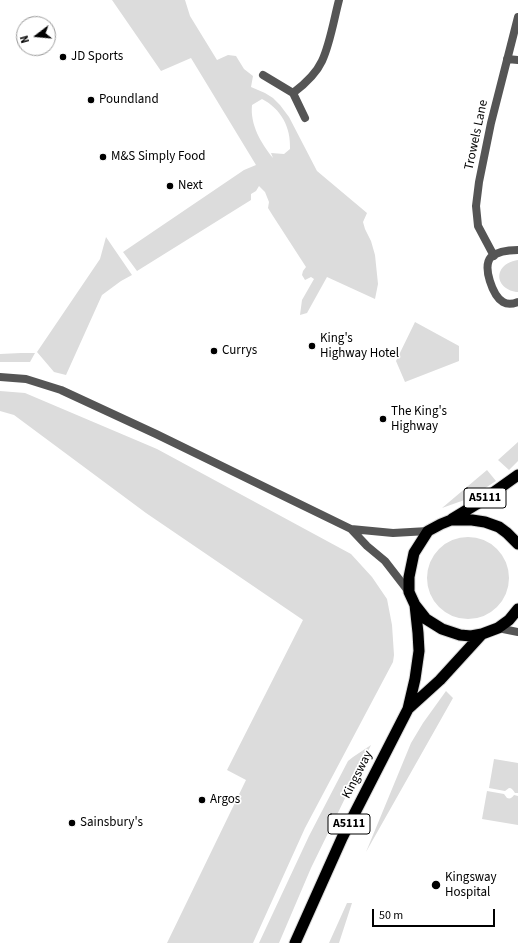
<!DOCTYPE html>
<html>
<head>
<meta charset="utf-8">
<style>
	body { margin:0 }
	#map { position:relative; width:518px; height:943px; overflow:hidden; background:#fff; font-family:"Source Sans 3",sans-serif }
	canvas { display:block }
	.north { position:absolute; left:16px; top:16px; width:40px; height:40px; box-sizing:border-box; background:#fff; border:1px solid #999; border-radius:50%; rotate:254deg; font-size:11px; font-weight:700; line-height:16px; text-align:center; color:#000 }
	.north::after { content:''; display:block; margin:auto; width:14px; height:18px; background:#000; clip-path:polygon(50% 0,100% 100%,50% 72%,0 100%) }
	.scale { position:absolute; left:372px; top:909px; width:123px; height:18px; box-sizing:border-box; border:2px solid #000; border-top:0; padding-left:5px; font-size:12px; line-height:14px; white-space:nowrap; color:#000; -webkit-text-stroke:3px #fff; paint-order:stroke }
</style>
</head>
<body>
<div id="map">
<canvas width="518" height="943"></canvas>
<div class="north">N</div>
<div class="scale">50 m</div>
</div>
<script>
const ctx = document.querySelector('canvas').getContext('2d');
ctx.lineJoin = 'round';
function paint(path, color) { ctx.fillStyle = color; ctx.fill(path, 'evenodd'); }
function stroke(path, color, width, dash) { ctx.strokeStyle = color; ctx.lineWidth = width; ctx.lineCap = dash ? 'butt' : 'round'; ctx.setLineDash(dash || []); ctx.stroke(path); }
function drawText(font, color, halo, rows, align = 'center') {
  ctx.font = font + ' "Source Sans 3",sans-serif'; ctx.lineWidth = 3.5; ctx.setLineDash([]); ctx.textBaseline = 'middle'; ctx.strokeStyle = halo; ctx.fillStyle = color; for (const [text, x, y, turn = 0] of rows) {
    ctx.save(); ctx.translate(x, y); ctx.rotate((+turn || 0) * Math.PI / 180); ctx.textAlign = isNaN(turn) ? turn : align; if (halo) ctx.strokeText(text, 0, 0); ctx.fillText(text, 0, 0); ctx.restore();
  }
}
paint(new Path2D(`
	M112,0H185L190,16L217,60L228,55L236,56L244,69L253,76L251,87L265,93L273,98L280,105L289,117L317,171L367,213L363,222L365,229L371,241L375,255L378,284L375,299L327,277L307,313L300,315L302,300L314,279L311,277L305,280L302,275L303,271L306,267L273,216L268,208L269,202L265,192L259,186L256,191L251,194V200L137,271L123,252L244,170L256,165L191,58L161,71ZM262,99C281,109 291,127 290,149L284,154L271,153L273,158C261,143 250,125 252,105Z
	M106,237L132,275L121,281L102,295L66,375L54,372L37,352L100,259Z
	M518,260V292C508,292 496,283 500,272C503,264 511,261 518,260Z
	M415,322L459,346V361L405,382L396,361Z
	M21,353H35L30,362H0V354Z
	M0,391L25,393L157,449L351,554L372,577L387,599L392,625L394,655L393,662L305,828L253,943H167L246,780L227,770L303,620L146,513L14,415L0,411Z
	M518,442V461L509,470L498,460Z
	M487,470L496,481L470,498L442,508Z
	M427 578a41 41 0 1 1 82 0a41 41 0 1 1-82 0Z
	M446,691L453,698L366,852L411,743L423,723Z
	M371,745L311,868L279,943H259L309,836L348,761L353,757Z
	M494,759L518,763V793H515C513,790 512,788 509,788L505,791L489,788Z
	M487,791L504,794L507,798C510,799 512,798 514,795L518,796V825L482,819Z
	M347,903H352L339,943H329Z`), '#dcdcdc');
const trunk = new Path2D(`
	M452,519L480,502L518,475
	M518,544L507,533L499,527L485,522L472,520H451L441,524L428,531L414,553L409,577V592L415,605L426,619L442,629L460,635L471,636L482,634L498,628L509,620L518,609
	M408,709L440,680L482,634
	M295,943L342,838L408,709L415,679L419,651L418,633L415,605`);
stroke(trunk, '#dbdbdb', 13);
stroke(new Path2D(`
	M507,59L518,60
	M263,75L293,93L305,118
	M293,93C305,84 316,74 322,61C330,44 334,19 339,0
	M518,250C510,250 498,251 491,257C482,267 493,296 503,302C508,305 513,304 518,302
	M494,256L478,226L476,206L479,182L491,123L518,17
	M498,628L518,632`), '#555', 8);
stroke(new Path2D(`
	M0,377L26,379L61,390L156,434L351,529L393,533L428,531
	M351,529L367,546L385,561L409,592`), '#555', 8);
stroke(trunk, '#000', 11);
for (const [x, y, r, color] of [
	[63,57,4,"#000"],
	[91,100,4,"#000"],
	[103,157,4,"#000"],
	[170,186,4,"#000"],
	[312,346,4,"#000"],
	[214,351,4,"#000"],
	[383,419,4,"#000"],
	[202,800,4,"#000"],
	[72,823,4,"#000"],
	[436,885,5,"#000"]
]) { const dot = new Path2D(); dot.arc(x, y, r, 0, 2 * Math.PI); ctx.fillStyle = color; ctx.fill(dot); stroke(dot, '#fff', 1.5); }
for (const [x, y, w] of [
	[485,498,42],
	[349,824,42]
]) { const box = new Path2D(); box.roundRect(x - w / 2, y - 10, w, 20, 3); ctx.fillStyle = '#fff'; ctx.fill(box); stroke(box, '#000', 1); }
drawText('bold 12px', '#000', null, [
	["A5111",485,498],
	["A5111",349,824]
]);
drawText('13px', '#000', '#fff', [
	["JD Sports",71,57],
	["Poundland",99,100],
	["M&S Simply Food",111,157],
	["Next",178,186],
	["King's",320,339],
	["Highway Hotel",320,354],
	["Currys",222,351],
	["The King's",391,412],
	["Highway",391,427],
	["Argos",210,800],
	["Sainsbury's",80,823],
	["Kingsway",445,878],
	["Hospital",445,893]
], 'left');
drawText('13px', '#000', '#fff', [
	["Trowels Lane",477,135,-78],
	["Kingsway",358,775,-63]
]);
</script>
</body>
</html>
